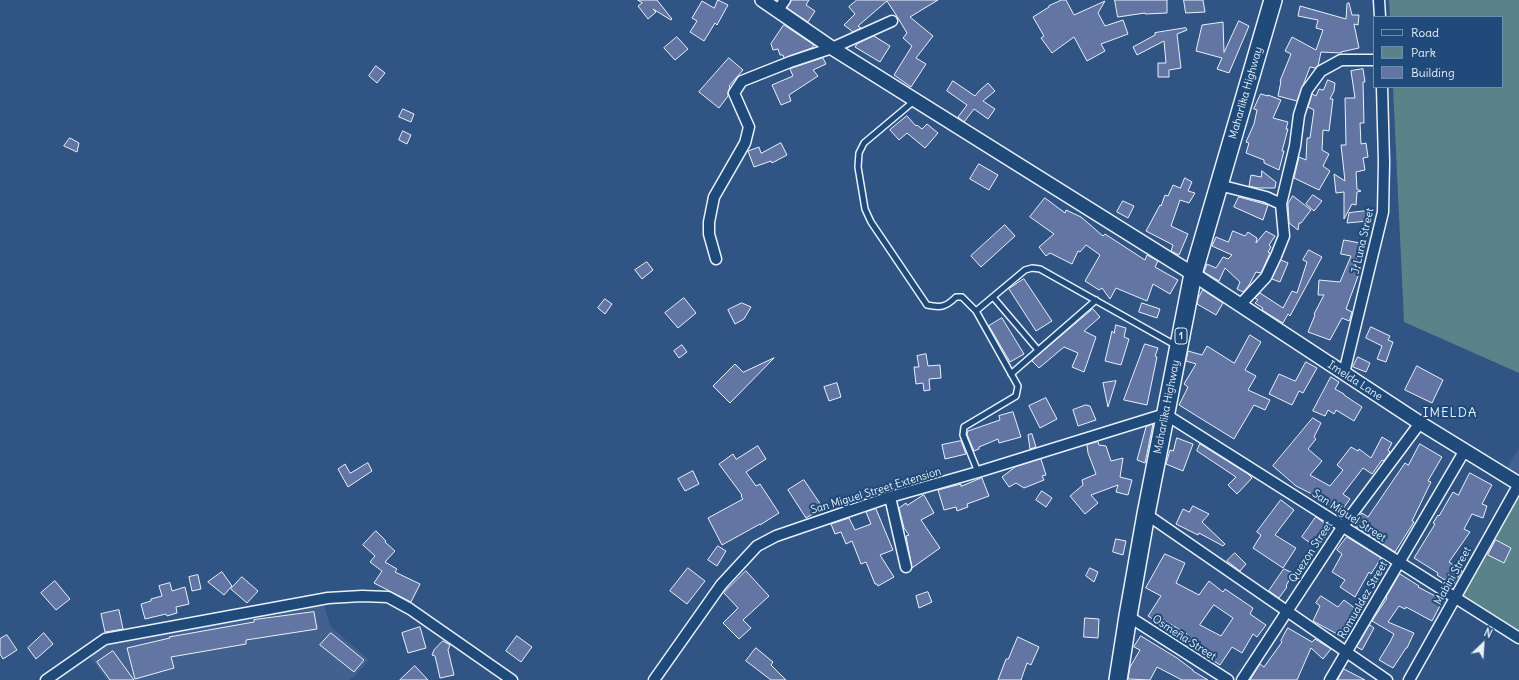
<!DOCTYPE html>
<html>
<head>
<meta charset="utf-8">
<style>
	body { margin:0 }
	#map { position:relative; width:1519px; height:680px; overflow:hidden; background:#305484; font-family:Delius,sans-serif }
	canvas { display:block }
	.legend { position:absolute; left:1373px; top:16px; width:130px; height:72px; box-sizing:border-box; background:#1f4a7a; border:1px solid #6f8dac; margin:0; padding:5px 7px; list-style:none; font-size:12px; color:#e8f1f8 }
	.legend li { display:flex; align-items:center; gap:8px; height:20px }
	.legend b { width:20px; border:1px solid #6f8dac }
	.north { position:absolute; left:1463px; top:624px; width:40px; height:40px; -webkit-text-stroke:3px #1f4a7a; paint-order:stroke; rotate:25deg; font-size:11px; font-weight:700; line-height:16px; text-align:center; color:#e8f1f8 }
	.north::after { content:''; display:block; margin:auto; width:14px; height:18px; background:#e8f1f8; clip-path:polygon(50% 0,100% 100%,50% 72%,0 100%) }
</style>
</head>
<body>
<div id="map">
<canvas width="1519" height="680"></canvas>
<ul class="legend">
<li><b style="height:5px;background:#1f4a7a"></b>Road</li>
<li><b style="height:11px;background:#5a8289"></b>Park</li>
<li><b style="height:11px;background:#6375a2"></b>Building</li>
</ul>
<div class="north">N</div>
</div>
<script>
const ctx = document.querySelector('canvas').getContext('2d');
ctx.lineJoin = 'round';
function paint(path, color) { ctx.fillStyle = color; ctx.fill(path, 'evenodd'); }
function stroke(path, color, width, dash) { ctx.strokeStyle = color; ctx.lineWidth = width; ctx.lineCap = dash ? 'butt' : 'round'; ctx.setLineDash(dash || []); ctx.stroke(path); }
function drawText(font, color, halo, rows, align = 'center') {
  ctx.font = font + ' Delius,sans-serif'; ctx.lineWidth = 4; ctx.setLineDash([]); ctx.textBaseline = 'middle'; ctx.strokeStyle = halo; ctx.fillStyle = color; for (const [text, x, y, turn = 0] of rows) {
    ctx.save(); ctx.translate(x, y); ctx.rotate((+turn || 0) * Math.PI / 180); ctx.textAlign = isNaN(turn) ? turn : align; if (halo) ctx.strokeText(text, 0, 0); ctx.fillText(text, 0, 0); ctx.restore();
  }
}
paint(new Path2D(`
	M1519,448V477L1506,469Z
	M324,605L330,626L369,660L355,676L349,680H107L90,657L107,644Z`), '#42618f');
paint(new Path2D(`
	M1389,0H1519V373L1404,322L1393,87H1502V17H1390Z
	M1519,497V631L1462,596Z`), '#5a8289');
const building = new Path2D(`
	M638,0H657L672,19L671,20L653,9L656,12L648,19L638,6L642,3Z
	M718,0L728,5L717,25L715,23L704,41L690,32L697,21L692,18L702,1L714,8Z
	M791,0H809L806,5L815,11L808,22L787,8Z
	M857,0H938L910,17L933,36L916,58L926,64L911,87L894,75L912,46L903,38L907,33L898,18L887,1L858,26L861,28L853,32L844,25L855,14L849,7Z
	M1062,0H1066L1074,15L1105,1L1098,13L1105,26L1123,20L1128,34L1101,44L1105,51L1087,61L1074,37L1052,53L1041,38L1044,36L1033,17L1049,7V6Z
	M1115,0H1167V13L1145,14V13L1118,17Z
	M1184,0H1203L1205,12L1186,13Z
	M1349,3L1352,15H1359L1358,25L1354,24L1359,48L1341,52V53L1321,52L1318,66L1315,68L1310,67L1297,101L1278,96L1281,81H1280L1291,54L1285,51L1292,37L1316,50L1323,30L1316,28L1318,20L1298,16L1300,6L1346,19L1347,4Z
	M1239,21L1249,26L1229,73L1217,69L1222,58L1196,51L1202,25L1223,22L1224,52Z
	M784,25L814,45L812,48L784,58L783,55H780L778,49L773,50L771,44Z
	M1186,28L1187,30L1177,34L1181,68L1169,70V77H1158V63H1166L1164,41L1137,55L1133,47L1155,35V33Z
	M874,36L890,46L880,62L855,47L857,44Z
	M677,37L688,49L675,60L664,48Z
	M729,58L743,70L729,86L730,87L728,92V96L719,108L699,92Z
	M823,58L826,64L813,70L818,76L789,95L791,101L781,105L772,85L793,76L790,69Z
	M376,66L385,73L377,83L369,76Z
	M1363,69L1365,82H1363L1364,123H1360L1361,144L1366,143L1368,157L1363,158L1365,170L1356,172L1357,189L1361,191L1357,192L1356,205L1352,204L1344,219V192L1336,193L1334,174L1345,181L1341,145H1346L1345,98H1355L1351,71Z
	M1328,80L1335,83L1334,91L1330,99H1333L1329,131L1323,130L1322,150L1329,154L1323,166L1330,171L1319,190L1294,178L1299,157L1306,160L1307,138H1310L1314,110L1308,107L1312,94L1316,96L1319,89L1323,90Z
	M953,81L975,96L979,91L988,83L995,91L983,101L995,109L988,119L974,109L964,122L958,117L967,105L947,91Z
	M1261,94L1268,96V95L1281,100L1273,118L1288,122L1286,129H1288L1282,151H1284L1279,170L1264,163V160L1246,153L1249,143L1246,142L1254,124L1257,110L1254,109Z
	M403,109L414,114L411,122L399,117Z
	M907,116L916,126L917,125L922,129L927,124L938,133L925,148L907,133L899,140L890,130Z
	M403,131L411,135L407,144L399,140Z
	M70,138L79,143L77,152L64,146Z
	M781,143L787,155L772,163L771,161L754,167L748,151L759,147L761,153Z
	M979,164L998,175L989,190L970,179Z
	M1262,171L1276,182L1275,188H1258L1249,186L1251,175L1261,177Z
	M1185,178L1192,182L1188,191L1195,193L1189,203L1180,200L1171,226L1188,234L1179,255L1171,251L1173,245L1146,231L1160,205L1161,206L1165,195L1168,196L1173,185L1180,188Z
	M1313,195L1322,201L1314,211L1306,204Z
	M1293,196L1311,210L1301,223H1299L1298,230L1289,223L1288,204Z
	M1239,197L1268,205L1263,220L1234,207Z
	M1045,198L1065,213L1066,210L1081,217L1103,236L1105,234L1145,260L1147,255L1158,261L1155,267L1178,280L1170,294L1153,284L1147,301L1116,288L1110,299L1102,288L1099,290L1085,281L1100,255L1086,245L1080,252L1078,251L1072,264L1050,253L1046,256L1039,247L1054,234L1030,217Z
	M1123,201L1134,206L1128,218L1117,212Z
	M1367,211L1368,221L1347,223L1349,213Z
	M1005,225L1015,236L981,267L971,256Z
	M1233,231L1245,236L1248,232L1257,238L1256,243L1266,231L1275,236L1269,245L1271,247L1268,252L1270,253L1261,273L1256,272L1249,285L1243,292L1237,289L1240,282L1225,268L1219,281L1204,272L1207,264L1216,268L1223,257L1228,259L1232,255L1212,246L1216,237L1228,242Z
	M1344,240L1360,243L1355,266L1361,268L1346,309L1352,312L1350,319L1349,321L1342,318L1330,340L1308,332L1315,315L1314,314L1324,295H1318L1319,280L1340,282L1351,256L1341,254Z
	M1309,250L1322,257L1290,316L1288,314L1283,323L1262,310L1263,308L1255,303L1258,300L1255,298L1260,293L1283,308L1292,291L1297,293L1307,262L1303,260Z
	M1281,260L1288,263L1280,282L1272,279Z
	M647,262L653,270L642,279L635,270Z
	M1024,279L1052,321L1036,331L1009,289Z
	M1203,290L1223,303L1216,315L1197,304L1198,299Z
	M684,298L696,313L678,328L665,313Z
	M605,299L612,304L605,314L598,308Z
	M742,303L751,307L744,319L735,324L728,310Z
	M1142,303L1160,309L1157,318L1139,312Z
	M1093,309L1100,317L1084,331L1096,337L1084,372L1072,367L1078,353L1064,347L1039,368L1032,361Z
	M1002,318L1024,354L1010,362L989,326Z
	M1116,325L1126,328L1124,337L1129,339L1121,365L1105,361L1112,331L1114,333Z
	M1371,327L1390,336L1388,340L1393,342L1386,362L1377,359L1382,346L1366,338Z
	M1250,335L1261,342L1245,370L1256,376L1248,390L1270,400L1265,410L1254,405L1234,439L1179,405L1188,387L1184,384L1196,364L1186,361L1188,351L1202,355L1207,346L1234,363Z
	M1145,344L1158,348L1155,356L1157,357L1147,405L1124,400Z
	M682,345L687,352L679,358L674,351Z
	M926,354L928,366L940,365L941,378L929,379L930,390L924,391L923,383L916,384L914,367H919L917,356Z
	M1358,357L1370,363L1366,372L1353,367Z
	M774,358L730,403L713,386L735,364L743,372Z
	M1306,362L1317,368L1303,393L1299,391L1292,405L1269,394L1279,374L1295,381Z
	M1417,366L1443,380L1432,403L1405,390Z
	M1331,377L1339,382L1335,389L1344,394V395L1362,407L1354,421L1336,410L1334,414L1328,410L1325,416L1313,411Z
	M1116,381L1108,407L1103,383Z
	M837,383L841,397L829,401L824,387Z
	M1046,398L1057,419L1040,428L1029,406Z
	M1086,405L1090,406L1096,420L1078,426L1073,410Z
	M1013,412L1021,437L999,443L998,439L979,447V449L974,451L967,434L968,431L1000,420L999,416Z
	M1313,418L1321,423L1314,437L1316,439L1308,449L1322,461L1310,475L1330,486L1343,470L1337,465L1351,447L1358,451L1359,449L1371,458L1382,437L1392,443L1388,450L1390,452L1384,461L1382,460L1372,474L1363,468L1343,494L1350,499L1340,513L1316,496L1296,486L1273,466Z
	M1153,424L1145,463L1137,460L1146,427Z
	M1032,434L1036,447L1030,449L1028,435Z
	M1177,438L1193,444L1183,471L1166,464L1170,450L1173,451Z
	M961,441L966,454L945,459L942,445Z
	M1098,442L1099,445L1106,446L1111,461L1123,458L1120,477L1132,480L1128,495L1116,492L1118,485L1091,495L1098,503L1085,514L1070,496L1083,485L1082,480L1096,474L1088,453L1087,445Z
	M1200,444L1248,474L1252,478L1237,494L1228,485L1236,477L1197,451Z
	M1420,444L1442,457L1428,481L1431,482L1412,521L1414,522L1395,552L1355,526L1356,525L1354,524L1362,513L1368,517L1405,463L1408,465Z
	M758,446L766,459L746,472L756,486L760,484L779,513L760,525V524L722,545L708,518L743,499L741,496L742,495L719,464L733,454L736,459Z
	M1041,459L1046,475L1042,476L1044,480L1024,488L1016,483L1009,487L1002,477L1015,467Z
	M368,463L372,471L348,487L338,469L345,464L350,473Z
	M693,471L699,484L685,491L678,479Z
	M1470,473L1492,485L1482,504L1487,506L1483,518L1472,514L1464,529L1470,532L1449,562L1462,571L1453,585L1437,575L1438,573L1414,558L1435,524L1433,523L1438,515L1439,516L1453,492L1458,495Z
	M982,478L989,496L967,504L968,507L957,511L956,507L944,510L938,490L961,484V486Z
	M804,480L821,505V509L806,518L788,490Z
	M1042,491L1052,498L1046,507L1036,500Z
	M924,495L934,513L921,520L940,548L912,568L906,536L909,535L904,528L899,508L906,503L907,505Z
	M1281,500L1294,510L1275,535L1296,548L1283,568L1253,548L1261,535L1257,532Z
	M1193,506L1209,514L1202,522L1225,544L1223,546L1199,533L1198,535L1176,524L1183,509L1189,512Z
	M876,509L893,550L880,555L894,577L878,586L877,584H875L866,562L861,564L852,541L846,544L841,532L835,534L831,524L849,518L855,530L871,524L866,512Z
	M1316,517L1331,528L1317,548L1302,537Z
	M376,531L386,541L385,542L395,551L385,562L397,569L395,572L420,584L411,602L374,583L382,571L370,562L375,556L363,545Z
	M1347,537L1381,558L1371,574L1369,572L1355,597L1340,587L1345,580L1332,572L1342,554L1337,550Z
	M1116,539L1126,541L1123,555L1113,552Z
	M1496,540L1511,548L1504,563L1488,555Z
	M718,546L726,551L717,566L708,560Z
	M1235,553L1246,564L1240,571L1227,561Z
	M1165,554L1185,563L1176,583L1199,595L1209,581L1223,592L1225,589L1253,608L1250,614L1266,625L1257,637L1253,634L1242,653L1232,647L1220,665L1211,659L1214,655L1184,639L1187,634L1160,618L1157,622L1148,616L1161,596L1146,588ZM1214,605L1233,618L1221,636L1200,625Z
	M688,568L705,581L687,604L670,591Z
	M1090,568L1098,572L1094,582L1086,576Z
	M1284,569L1293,573L1286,586L1287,587L1279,598L1269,591Z
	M746,571L769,596L743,620L751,628L739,639L723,623L738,608L724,593Z
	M222,572L232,586L224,595L208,582Z
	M1400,574L1419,586L1418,587L1443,600L1432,621L1406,607L1405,609L1399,606L1388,622L1414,633L1407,648H1406L1393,668L1379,660L1390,642L1394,634L1372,621L1387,598H1386Z
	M198,575L201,589L192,591L189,577Z
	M242,577L258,591L247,603L231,589Z
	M55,581L70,599L56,610L41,593Z
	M170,583L172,591L185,587L189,604L176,607L177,613L167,616L166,614L145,619L141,604L151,601V599L162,596L159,586Z
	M928,592L932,602L919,608L916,596Z
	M1321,596L1338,607L1344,600L1356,609L1348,618L1339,635L1313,621L1320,606L1316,603Z
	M119,610L123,629L105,632L101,614Z
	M314,612L317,629L246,640V644L171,657L174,668L135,679L127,648L170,638L169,637L254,622V620Z
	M1085,618L1099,619L1098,638L1084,637Z
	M1370,625L1374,628L1362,650L1357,647Z
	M420,627L426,648L408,653L402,633Z
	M1288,628L1312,642L1315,639L1331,649L1323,659L1311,648L1297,680H1250L1260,664L1264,667L1282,642L1281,641Z
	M44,633L53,644L36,659L28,648Z
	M331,633L364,660L354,672L320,645Z
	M7,635L17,650L3,659L0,654V639Z
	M517,636L532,647L521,662L506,651Z
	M1141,636L1177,658L1193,670V671L1208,680H1182L1157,667L1150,680L1128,679L1130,667L1140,650L1134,647Z
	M1018,637L1039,647L1031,665L1027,663L1021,680H998L1006,659H1008Z
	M443,641L450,645L448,650L454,675L440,678L435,656L432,655L434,650Z
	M756,648L773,662L771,665L786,680H771L746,661Z
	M113,651L134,680H110L97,662Z
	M415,666L428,680H400Z
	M1344,669L1365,680H1338Z`);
paint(building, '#6375a2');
stroke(building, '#e8f1f8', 1);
const service = new Path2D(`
	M914,101L864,143L859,153L858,167L865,209L871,222L927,305C941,308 946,307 956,297H962L976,311L1018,386L1016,396L964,427L963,435L978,472
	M993,297L1038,350
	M976,311L1025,270L1032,268L1040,269L1175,345
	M1011,374L1096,300`);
const minor = new Path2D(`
	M1379,0L1380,17
	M778,10L785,0
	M1219,185L1266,197L1281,204L1284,236L1276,256L1266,277L1240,305
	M1281,204L1295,146L1299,115L1307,90L1321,71L1341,60H1374
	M716,259L709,234V222L714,197L745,143L749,127L734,93L742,81L790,62L832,48L892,21
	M1344,373L1383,212L1384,162L1382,87
	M890,497L906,567
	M1146,514L1387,680
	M1128,616L1228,680
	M46,680L105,639L328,598L362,596L388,597L410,609L512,680
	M654,680L721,585L757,546L776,536L890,497L978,472L1165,414L1519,638
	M1242,680L1343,526L1420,423
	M1330,680L1465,450
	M1409,680L1519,484`);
const tertiary = new Path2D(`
	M762,0L832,48L1193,274L1420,423L1519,484`);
const trunk = new Path2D(`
	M1118,680L1128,616L1146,514L1193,274L1273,0`);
stroke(service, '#e8f1f8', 8);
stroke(minor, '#e8f1f8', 13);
stroke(tertiary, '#e8f1f8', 16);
stroke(trunk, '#e8f1f8', 20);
stroke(service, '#1f4a7a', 5);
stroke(minor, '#1f4a7a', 10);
stroke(tertiary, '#1f4a7a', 13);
stroke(trunk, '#1f4a7a', 17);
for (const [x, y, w] of [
	[1181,336,12]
]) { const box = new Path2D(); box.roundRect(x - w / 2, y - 8, w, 16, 3); ctx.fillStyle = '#1f4a7a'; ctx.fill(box); stroke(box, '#e8f1f8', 1); }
drawText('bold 10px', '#e8f1f8', null, [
	["1",1181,336]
]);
drawText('11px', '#e8f1f8', '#1f4a7a', [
	["Maharlika Highway",1246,93,-74],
	["J. Luna Street",1363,241,-77],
	["Imelda Lane",1355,381,33],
	["Maharlika Highway",1167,407,-79],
	["San Miguel Street Extension",876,491,-17],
	["San Miguel Street",1349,516,33],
	["Quezon Street",1311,552,-57],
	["Mabini Street",1453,576,-61],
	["Romualdez Street",1363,600,-60],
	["Osmeña Street",1184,638,33]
]);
ctx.letterSpacing = '1px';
drawText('13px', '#e8f1f8', '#1f4a7a', [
	["IMELDA",1450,413]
]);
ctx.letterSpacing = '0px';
</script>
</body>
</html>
